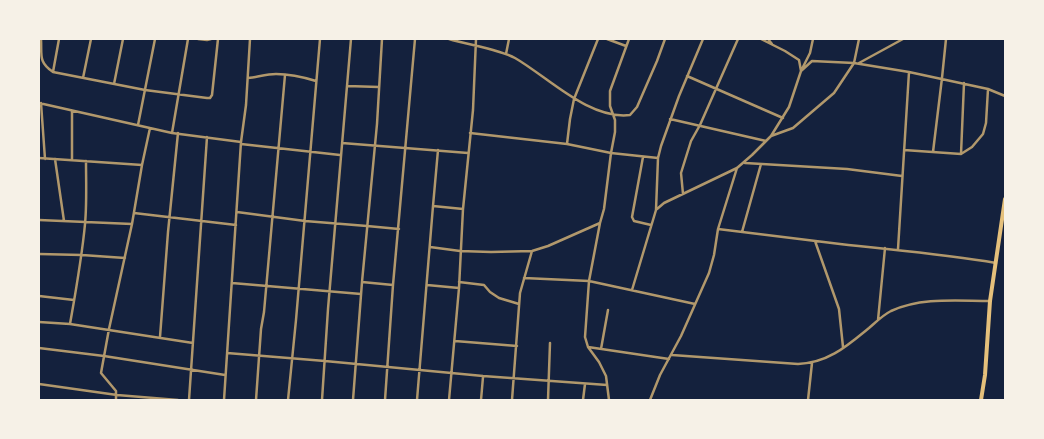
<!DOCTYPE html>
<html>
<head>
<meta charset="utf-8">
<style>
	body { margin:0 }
	#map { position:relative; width:1044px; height:439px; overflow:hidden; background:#14213d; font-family:"Noto Sans",sans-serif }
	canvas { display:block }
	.frame { position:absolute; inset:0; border:40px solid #f6f1e7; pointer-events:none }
</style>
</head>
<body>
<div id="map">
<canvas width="1044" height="439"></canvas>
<div class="frame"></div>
</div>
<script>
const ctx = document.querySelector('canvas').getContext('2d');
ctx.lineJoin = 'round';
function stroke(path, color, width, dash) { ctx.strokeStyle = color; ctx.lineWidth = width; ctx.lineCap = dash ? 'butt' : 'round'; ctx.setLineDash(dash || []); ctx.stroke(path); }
stroke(new Path2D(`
	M41,39C42,55 38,62 53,72L145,90L207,98H210L212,95L218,39
	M198,39L207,40L211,39
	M449,39C469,45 498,49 515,58C548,77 589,120 630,115L637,107L657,61L665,39
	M607,39L626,46
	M761,39L785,51L799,60L801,71L812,61L854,63L909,72L988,89L1005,96
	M768,39L772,44
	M506,54L509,39
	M859,63L903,39
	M53,72L59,39
	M687,76L783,118
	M83,78L91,39
	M248,78C257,77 267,74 276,74C290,74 303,77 316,81
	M114,84L123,39
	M347,86L379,87
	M39,103L172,133L241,142
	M41,103L45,159
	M670,119L766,141
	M138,125L155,39
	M172,133L188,39
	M470,133L567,144L611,153L658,158
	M771,136L793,128L834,93L854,63L859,39
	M342,143L468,153
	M241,144L340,155
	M567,144L570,119L574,99L598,39
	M904,150L961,154L972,147L983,134L986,123L988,89
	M933,152L942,78L946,39
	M961,154L964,83
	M643,157L632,217L634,221L651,225
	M39,158L142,165
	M55,159L64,221
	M72,160V111
	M745,163L847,169L902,176
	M683,194L681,173L691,141L700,125L738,39
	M433,206L463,209
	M657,209L664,203L737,168L752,155L771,136L789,107L801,71L810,53L813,39
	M237,212L305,221L367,226L399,229
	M134,213L236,225
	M39,220L132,224
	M718,229C758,234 799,239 840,244C892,250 944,254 996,263
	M742,232L761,164
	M815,241L839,309L843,347
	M430,247L460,251L491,252L532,251L548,246L600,223
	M898,249L909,72
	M39,254L82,255L125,258
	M524,278L589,281L695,304
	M362,282L393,285
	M459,282L484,285L490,292L499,298L519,304
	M232,283L361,294
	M427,285L459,288
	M632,290L656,210L658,158L661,146L679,96L703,39
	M39,296L74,300
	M878,320L885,248
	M39,322L70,324L193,343
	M70,324C76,290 82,257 85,224C87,203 86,182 86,161
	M160,337L168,232L178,133
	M455,341L517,346
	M588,347L669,359
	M39,348L104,356L225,375
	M601,349L608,310
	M227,353L325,361L483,376L607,385
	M672,355L798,364C828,363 847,346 869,328C876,322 883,315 891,311C922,297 957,301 990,301
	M39,384L117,395L178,400
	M116,400V391L101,373L109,329L132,224L142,165L150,128
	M189,400L207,137
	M224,400L241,142L246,105L250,39
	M256,400L261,329L264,312L285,75
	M288,400L296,320L320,39
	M322,400L328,309L351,39
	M353,400L362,282L377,124L382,39
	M385,400L393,285L415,39
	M417,400L433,206L438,150
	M449,400L459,288L463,209L473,110L476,39
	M481,400L483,377
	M512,400L520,293L532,251
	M548,400L550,343
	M583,400L585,384
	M609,400L606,376L599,362L588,347L585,337L589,281L600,223L604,209L611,153L615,132V120L610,106V91L629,39
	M650,400L660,375L681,336L709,273L714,255L718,229L737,168
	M808,400L812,363`), '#b1986c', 2.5);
stroke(new Path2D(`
	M981,400L985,375L990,301L1005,199`), '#e5c07b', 4);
</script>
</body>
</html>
